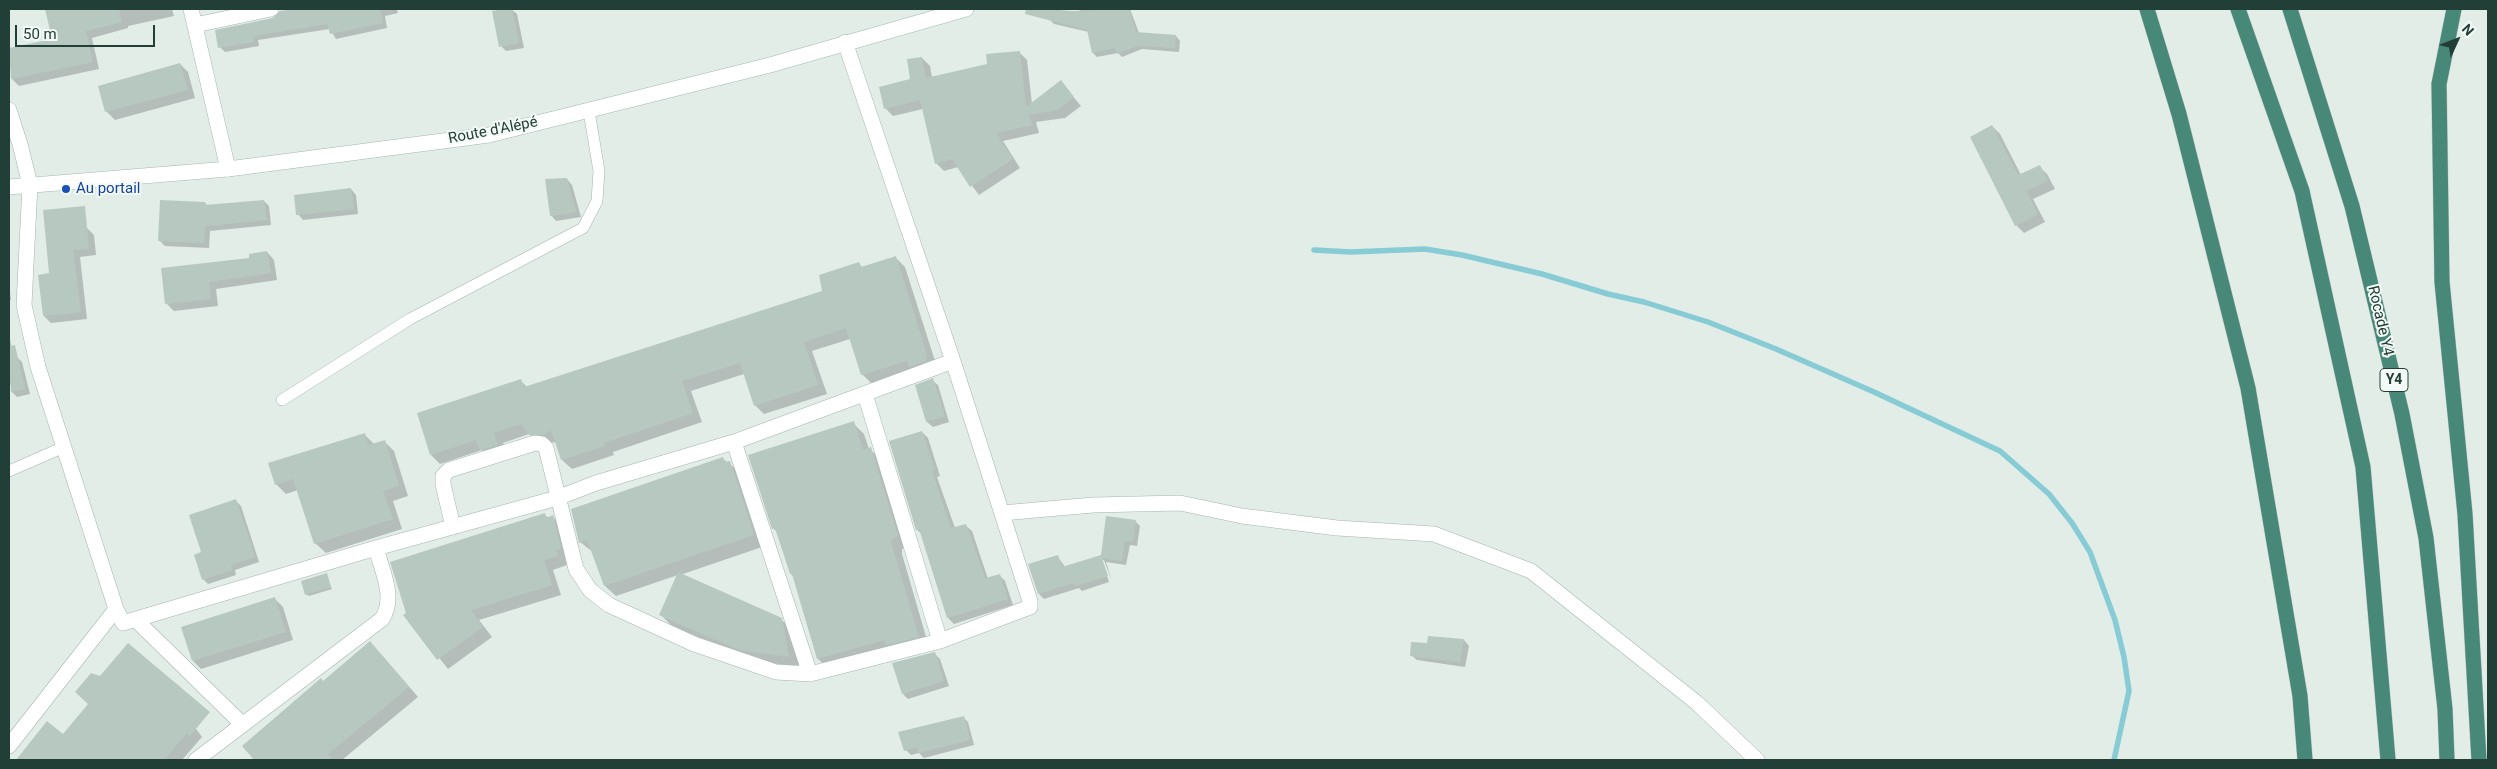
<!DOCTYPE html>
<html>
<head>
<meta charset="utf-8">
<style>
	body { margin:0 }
	#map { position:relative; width:2497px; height:769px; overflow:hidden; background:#e2ede8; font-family:Roboto,sans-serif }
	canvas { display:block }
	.frame { position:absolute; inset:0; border:10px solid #213f36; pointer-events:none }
	.north { position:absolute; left:2432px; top:15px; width:50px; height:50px; -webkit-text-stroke:4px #f3f9f6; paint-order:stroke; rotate:47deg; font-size:14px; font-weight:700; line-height:20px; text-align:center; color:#213f36 }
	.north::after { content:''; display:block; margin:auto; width:18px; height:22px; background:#213f36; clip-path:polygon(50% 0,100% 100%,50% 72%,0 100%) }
	.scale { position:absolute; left:15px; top:25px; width:140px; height:22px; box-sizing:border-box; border:2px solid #213f36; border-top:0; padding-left:6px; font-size:15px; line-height:18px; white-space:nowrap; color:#213f36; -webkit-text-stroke:4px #f3f9f6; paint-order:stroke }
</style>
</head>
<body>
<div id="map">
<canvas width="2497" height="769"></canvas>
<div class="frame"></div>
<div class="north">N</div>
<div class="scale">50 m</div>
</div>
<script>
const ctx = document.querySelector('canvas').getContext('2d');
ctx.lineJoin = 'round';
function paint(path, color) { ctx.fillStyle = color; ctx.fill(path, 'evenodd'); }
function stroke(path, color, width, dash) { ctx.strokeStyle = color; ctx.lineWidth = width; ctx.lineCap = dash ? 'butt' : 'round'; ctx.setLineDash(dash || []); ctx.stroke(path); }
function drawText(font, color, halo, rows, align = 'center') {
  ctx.font = font + ' Roboto,sans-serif'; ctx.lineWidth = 4; ctx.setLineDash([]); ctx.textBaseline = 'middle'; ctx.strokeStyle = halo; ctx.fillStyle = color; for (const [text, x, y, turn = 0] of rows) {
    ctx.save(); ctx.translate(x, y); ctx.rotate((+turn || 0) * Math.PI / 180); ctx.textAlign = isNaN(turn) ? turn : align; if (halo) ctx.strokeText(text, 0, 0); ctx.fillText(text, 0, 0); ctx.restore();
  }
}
paint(new Path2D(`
	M46,9H172L174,16L128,26V28L92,38L99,69L19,86L12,79L9,50L53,40Z
	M302,9H403L397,10L398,13L385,16L387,28L336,39L330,29L258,40L259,46L225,52L220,47L274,19L281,12Z
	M511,9L517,14L524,48L506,51L501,46L494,12Z
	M1052,9L1074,12L1086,9H1130L1139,33L1176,36L1180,41L1179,52L1142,49L1122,57L1118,53L1097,57L1093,53L1089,32L1054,24L1050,20Z
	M1019,52L1027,60L1032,104L1060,81L1081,106L1065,118L1036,122L1039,133L1003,141L1020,168L979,195L958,167L944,171L936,163L923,109L893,116L885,108L911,80L922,58L930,66L932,77L989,65Z
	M180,64L188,72L195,98L115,120L107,112L100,87Z
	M1992,126L2000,134L2021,175L2039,166L2047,174L2055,189L2033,199L2045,222L2024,233L2016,225L1972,138Z
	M567,179L572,185L581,217L556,221L551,215Z
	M351,189L356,195L358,214L303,220L298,214Z
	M264,201L269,206L271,225L210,231L209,248L165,246L160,241L205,203L208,206Z
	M87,228L94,235L96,255L80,257L87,319L51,323L44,316L51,274Z
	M267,252L274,260L277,280L216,289L218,306L174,311L167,304Z
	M895,257L905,267L936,364L871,383L862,374L850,339L812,351L827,394L764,414L755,405L744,374L691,391L702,422L613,452L614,455L572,469L562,460L556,442L539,444L529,434L503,443L507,454L491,459L482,450L440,464L431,455L521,381L528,388L823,292L859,264L863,268Z
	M9,284L11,300L9,301Z
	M9,333L12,350H9Z
	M17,357L22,362L30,394L17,397L12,392L9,377V359Z
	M932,380L938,385L949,422L933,427L927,422L916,386Z
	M853,423L864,434L869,449L882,459L909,547L902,549V554L929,647L829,669L818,659L794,577L791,574L777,532L773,528Z
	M922,432L928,438L940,476L937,477L955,528L965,525L972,531L988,579L999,575L1005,581L1013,605L954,624L948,618L922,534L917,530L891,442Z
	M364,434L374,444L384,441L394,451L408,496L393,501L402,529L326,553L315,543L298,490L286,494L276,484Z
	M723,459L741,473L765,546L680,575L781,619L792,631L799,667L751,660L672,626L661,615L678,575L616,596L605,586L593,552L580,542Z
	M236,501L241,506L259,562L235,570L236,575L208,584L203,579V553Z
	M544,514L548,518L553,517L562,526L570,558L565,559L567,565L553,570L561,595L479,620L492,637L448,669L405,615Z
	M1135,521L1140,526L1137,546L1130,545L1126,565L1106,562L1112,581L1104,560H1102L1109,582L1082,591L1079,588L1044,599L1039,594L1058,557L1065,567L1102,556Z
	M326,575L332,589L309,596L306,594Z
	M274,598L283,607L293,640L201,669L193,661Z
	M1464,640L1469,646L1465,667L1417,660L1411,655L1428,644Z
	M380,653L418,697L342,760H255L243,747L324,683Z
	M934,653L940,659L949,686L908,699L903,694Z
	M101,678L169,692L202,737L182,760H18L47,723L63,735L89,705Z
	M963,717L968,722L974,745L924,758L919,753L911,755L906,750Z`), '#0003');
stroke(new Path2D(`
	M1314,250L1351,252L1425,249L1462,255L1542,274L1608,294L1644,302L1708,322L1776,349L1874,392L2000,451L2049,494L2072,523L2090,552L2115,620L2124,657L2129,691L2114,760`), '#87cbd4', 5.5);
paint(new Path2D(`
	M45,9H119L122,22L86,31L93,62L11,79L9,48L52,39Z
	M294,9H380L383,23L330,34L327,24L253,36L254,42L218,48L215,30L273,18L280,11Z
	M504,9H512L519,43L499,47L492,11Z
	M1026,9L1074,11L1129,9L1136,32L1176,35L1175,48L1137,46L1117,54L1115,48L1092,53L1087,30L1025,14Z
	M1020,51L1026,107L1061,80L1074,97L1057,110L1029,115L1032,125L996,133L1013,159L970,187L952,159L935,164L920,100L884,109L879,87L910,79L907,59L922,57L926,78L987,64L986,54Z
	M180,63L188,90L105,112L98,86Z
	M1992,125L2018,175L2040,165L2048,181L2026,191L2038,214L2015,226L1970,137Z
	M567,178L576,212L550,216L545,179Z
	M351,188L354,209L296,215L294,195Z
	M160,200L205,202V205L264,200L267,220L205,226L204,243L158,241Z
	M85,206L89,249L73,250L81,312L43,316L38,275L49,273L43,210Z
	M267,251L271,273L209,282L211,299L165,304L161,268L249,258V254Z
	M896,256L927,355H925L927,361L909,367L907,361L861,375L846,328L804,342L818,385L754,406L740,363L682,381L693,413L604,443L605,446L561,460L551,430L544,435H529L521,424L494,433L498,445L480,450L476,440L430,455L417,413L521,379L524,387L822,291L819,275L859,262L861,267Z
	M15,345L25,389L11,392L9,346Z
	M933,378L945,416L926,422L915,385Z
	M854,421L863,450L871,447L898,536L892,539L891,542L919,637L886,645L884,640L817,659L792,574H790L775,528L772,529L748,455Z
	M922,431L935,470L932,471L951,528L966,524L985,578L1000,574L1008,599L947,618L919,529L916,530L889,441Z
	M365,433L368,445L385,440L399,486L383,491L393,519L314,544L293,479L275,485L268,463Z
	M723,457L725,462L730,461L754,535L604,586L587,540L579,543L571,509Z
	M236,499L255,557L231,565L232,570L202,580L194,555L201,552L189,515Z
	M545,513L546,518L553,515L561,548L556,550L558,556L544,560L552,585L471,610L483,627L437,660L403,615L406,613L390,562Z
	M1106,516L1136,520L1133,542L1125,541L1122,561L1102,558L1108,576L1075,586L1074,583L1038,594L1028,564L1058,555L1062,567L1101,555Z
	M678,572L782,618L789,657L739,650L659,615Z
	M327,573L331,587L305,595L301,581Z
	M275,597L286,632L192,661L181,627Z
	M1428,636L1464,639L1460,662L1410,656L1411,642L1427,643Z
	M370,641L409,687L328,754L333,760H254L242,746L321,678L323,681Z
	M128,643L210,712L190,736L187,733L164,760H16L47,721L63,734L88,704L75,692L91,673L100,676Z
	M935,652L944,681L902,694L892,663Z
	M964,716L970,740L918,753L917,747L904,751L898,732Z`), '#b7c8c1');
const service = new Path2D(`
	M282,400L410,319L583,228L597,201L599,171L589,111
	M9,471L64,447`);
const minor = new Path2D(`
	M191,9L228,169
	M195,25L271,9
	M9,110L20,144L30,185L24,305L38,367L116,609L123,623L376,548L557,498L596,483L734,442L953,361
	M865,394L940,641
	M734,442L810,674
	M1002,513L1093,505L1180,503L1242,516L1337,528L1434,534L1531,571L1697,703L1757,760
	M453,527L443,484V476L449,470L535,443L542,444L546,448L576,569L590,590L609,605L694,644L776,672L810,674L940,641L1030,607V601L953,361L845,42
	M136,620L241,723
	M9,746L116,609
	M196,760L382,619C396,598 382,571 376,548`);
const secondary = new Path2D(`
	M9,187L228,169L489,135L770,65L966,9`);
const trunk = new Path2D(`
	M2147,9L2179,114L2248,388L2300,696L2305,760
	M2238,9L2302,191L2363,467L2388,760
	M2290,9L2352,206L2402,414L2426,538L2445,709L2447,760
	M2454,9L2439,84L2442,282L2465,514L2479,760`);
stroke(service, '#a4b5af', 12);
stroke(minor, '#a4b5af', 16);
stroke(secondary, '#a0b9b0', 16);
stroke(trunk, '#c1c9c7', 16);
stroke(service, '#fff', 11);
stroke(minor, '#fff', 15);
stroke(secondary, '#fff', 15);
stroke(trunk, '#488878', 15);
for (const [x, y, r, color] of [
	[66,189,5,"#1a4fb4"]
]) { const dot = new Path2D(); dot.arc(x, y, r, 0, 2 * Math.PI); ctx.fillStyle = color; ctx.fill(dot); stroke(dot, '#f3f9f6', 2); }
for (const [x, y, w] of [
	[2394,380,28]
]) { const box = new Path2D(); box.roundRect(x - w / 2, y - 11.5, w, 23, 4); ctx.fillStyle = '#f3f9f6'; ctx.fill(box); stroke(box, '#213f36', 1); }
drawText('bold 14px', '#213f36', null, [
	["Y4",2394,380]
]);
drawText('15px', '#213f36', '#f3f9f6', [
	["Route d'Alépé",493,131,-11],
	["Rocade Y4",2380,321,77]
]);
drawText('15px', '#164399', '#f3f9f6', [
	["Au portail",76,189]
], 'left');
</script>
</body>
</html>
